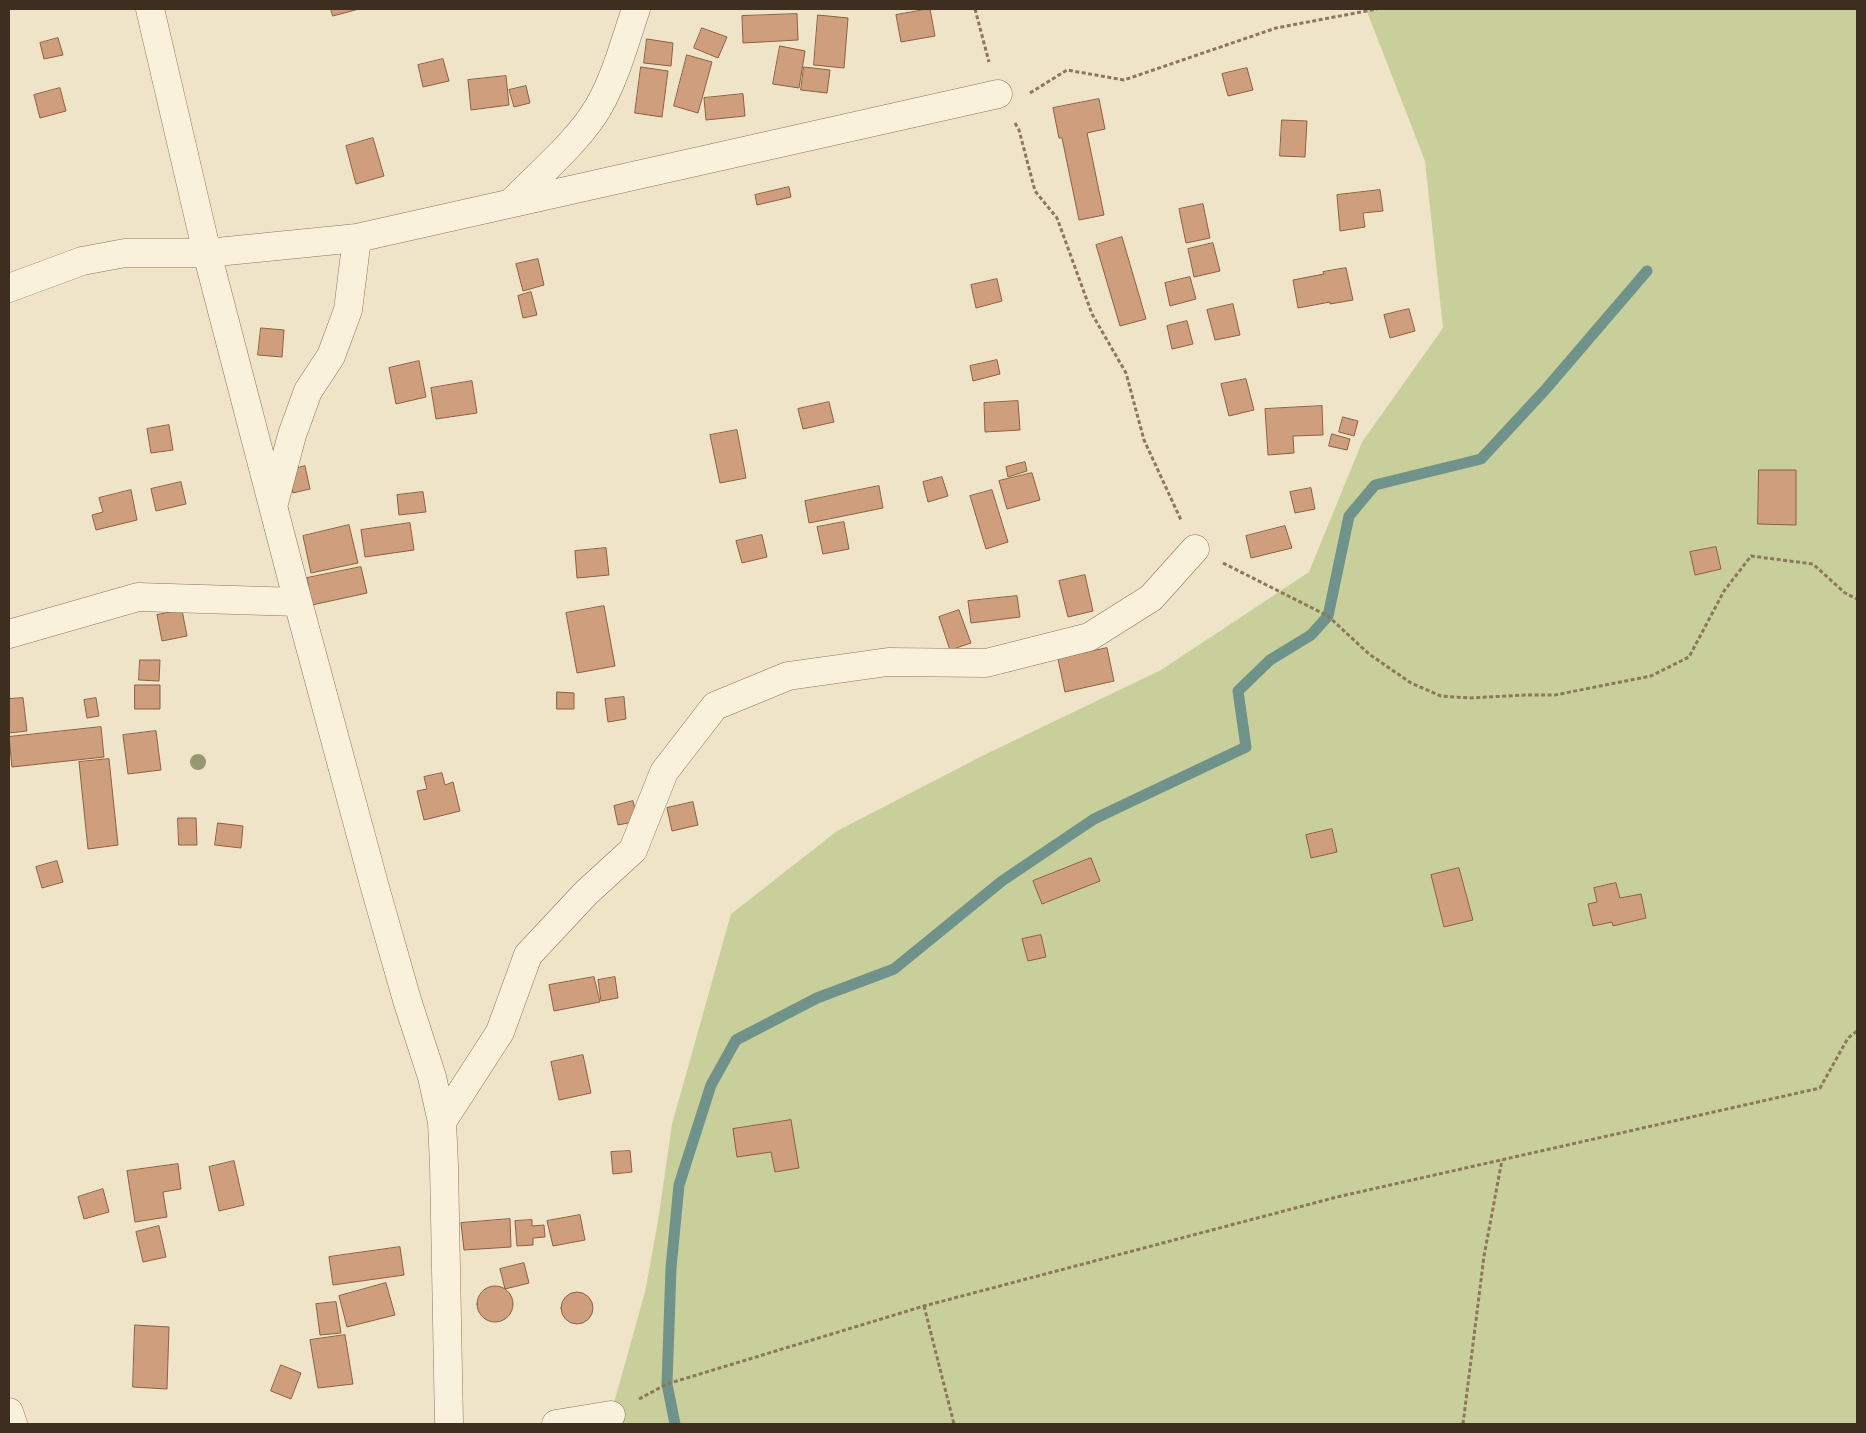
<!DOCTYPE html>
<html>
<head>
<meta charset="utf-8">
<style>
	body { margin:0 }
	#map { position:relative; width:1866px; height:1433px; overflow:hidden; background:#f0e4c8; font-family:"Zilla Slab",serif }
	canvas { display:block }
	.frame { position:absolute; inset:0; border:10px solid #3d2e20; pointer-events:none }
</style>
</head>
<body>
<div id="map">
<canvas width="1866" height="1433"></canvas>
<div class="frame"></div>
</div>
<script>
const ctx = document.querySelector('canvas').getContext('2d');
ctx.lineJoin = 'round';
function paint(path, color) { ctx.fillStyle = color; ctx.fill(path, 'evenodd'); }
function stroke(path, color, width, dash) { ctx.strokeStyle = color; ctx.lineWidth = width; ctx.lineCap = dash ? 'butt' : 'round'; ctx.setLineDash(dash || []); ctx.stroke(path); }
paint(new Path2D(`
	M1366,9H1857V1424H608L645,1292L658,1221L672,1124L731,914L837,831L986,754L1161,670L1309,572L1362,442L1443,328L1425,161Z`), '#c9cf9b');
stroke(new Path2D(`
	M675,1424L667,1384L671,1268L679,1185L711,1085L736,1040L817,998L894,969L1002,881L1094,819L1246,747L1238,691L1270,660L1311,635L1328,616L1349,516L1375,485L1481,459L1545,390L1647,271`), '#6f938a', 11);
const building = new Path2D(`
	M331,9H359L333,16Z
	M930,9L935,36L901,42L896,15Z
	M797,14L798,40L743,43L742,16Z
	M818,15L848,18L844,68L814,65Z
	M702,28L727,37L718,58L694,48Z
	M58,38L63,55L44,59L40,43Z
	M647,39L673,43L671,66L644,63Z
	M780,46L805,51L799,88L773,84Z
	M687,55L712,62L698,113L674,106Z
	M443,59L449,81L423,87L418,65Z
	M641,67L668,71L662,117L635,113Z
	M804,67L830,70L827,93L801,90Z
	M1247,68L1253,90L1228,96L1222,74Z
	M506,76L509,105L471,110L468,80Z
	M526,86L530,103L514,107L509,90Z
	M60,88L66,111L40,118L34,95Z
	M743,94L745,116L706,120L704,98Z
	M1099,99L1105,129L1087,133L1104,215L1079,220L1062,138H1059L1053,108Z
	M1282,120L1307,121L1305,157L1280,156Z
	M373,138L384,176L356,184L346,146Z
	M789,187L791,197L757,205L755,195Z
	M1380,190L1383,211L1363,213L1365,227L1340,231L1337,195Z
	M1203,204L1210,238L1186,243L1179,209Z
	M1122,237L1146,319L1120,326L1096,245Z
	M1213,243L1220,271L1194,277L1188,249Z
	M538,259L544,285L523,291L516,264Z
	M1346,268L1353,300L1330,304V302L1298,308L1293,280L1324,274L1323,272Z
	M1190,277L1196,299L1170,306L1165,283Z
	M997,279L1002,301L976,308L971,285Z
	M531,292L537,315L523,318L518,296Z
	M1233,304L1240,335L1215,340L1207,310Z
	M1409,309L1415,331L1390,338L1384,315Z
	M1187,321L1193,344L1172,349L1167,326Z
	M261,328L284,330L282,357L258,355Z
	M997,360L1000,374L973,381L970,366Z
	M419,361L426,397L396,404L389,368Z
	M1246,379L1254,410L1229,416L1221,384Z
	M472,381L477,413L436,419L431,388Z
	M1018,401L1020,430L985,432L984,403Z
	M829,402L834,422L803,429L798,409Z
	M1322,406L1323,435L1293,436L1294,453L1268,455L1265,409Z
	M1343,417L1358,421L1354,436L1339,432Z
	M169,425L173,450L151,453L147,429Z
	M737,430L746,478L720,483L710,435Z
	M1332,434L1350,439L1347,450L1329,446Z
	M1025,462L1027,471L1008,477L1006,467Z
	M305,466L310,489L293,493L288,471Z
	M1759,470H1796V525L1758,524Z
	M1032,473L1040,500L1007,509L999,481Z
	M942,477L948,496L928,502L923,482Z
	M181,482L186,504L156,511L151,489Z
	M879,486L883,508L809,523L805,501Z
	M1311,488L1315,509L1295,513L1290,492Z
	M131,490L137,520L96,530L92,515L103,512L99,498Z
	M992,490L1008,542L986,549L970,496Z
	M423,492L426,512L399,515L397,495Z
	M844,522L849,549L823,554L817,527Z
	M410,523L414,550L365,557L361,530Z
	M349,525L358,563L311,573L303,536Z
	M1285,526L1292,548L1251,558L1246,536Z
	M762,535L767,557L742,563L736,541Z
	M1716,547L1721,569L1695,575L1690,552Z
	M606,548L609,575L577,578L575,551Z
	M361,567L367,593L312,605L307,578Z
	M1085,575L1093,611L1068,617L1059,581Z
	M1017,596L1020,617L971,623L968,601Z
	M604,606L615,666L577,673L566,613Z
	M182,610L187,636L162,641L157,615Z
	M959,610L971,643L950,650L939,617Z
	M1107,648L1114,681L1065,692L1058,659Z
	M140,660H160L159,681L139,680Z
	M135,685H160V709H135Z
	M557,692L574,693V709H557Z
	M624,697L626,719L608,722L605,699Z
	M23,698L27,731L9,733V699Z
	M96,698L99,716L87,718L84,700Z
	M101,727L104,757L12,767L9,737Z
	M156,731L161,770L128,774L123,735Z
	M109,759L118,845L88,849L79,762Z
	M442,773L445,785L453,782L460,811L424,820L417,791L427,789L424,777Z
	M633,801L638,821L618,825L614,806Z
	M693,802L698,825L672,831L667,808Z
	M178,818H196L197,845H179Z
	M218,823L243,826L241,848L215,845Z
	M1332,829L1337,852L1311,858L1306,835Z
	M1091,858L1100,881L1042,904L1033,881Z
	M57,861L63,882L42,888L36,867Z
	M1459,868L1473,920L1444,927L1431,875Z
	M1616,883L1620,898L1641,894L1646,918L1613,926L1612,922L1593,926L1588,904L1597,902L1594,888Z
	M1041,935L1046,957L1028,961L1022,939Z
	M594,977L600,1002L554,1011L549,985Z
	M615,977L618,998L601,1001L598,980Z
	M583,1055L591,1093L559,1100L551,1062Z
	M791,1120L799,1168L775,1172L771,1152L737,1157L733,1129Z
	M630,1151L632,1172L613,1174L611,1152Z
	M234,1161L244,1205L219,1211L209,1167Z
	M178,1164L181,1189L163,1192L167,1217L135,1222L127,1171Z
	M103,1189L109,1212L84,1219L78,1197Z
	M580,1215L585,1240L553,1246L547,1221Z
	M510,1219L511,1247L464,1250L461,1223Z
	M532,1220V1226L544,1225L545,1237L533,1238V1245L517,1246L515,1221Z
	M159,1226L166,1257L143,1262L136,1232Z
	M400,1247L404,1275L333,1285L329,1257Z
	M524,1263L529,1283L505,1289L500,1269Z
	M386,1283L395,1315L347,1327L339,1296Z
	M477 1304a18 18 0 1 1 36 0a18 18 0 1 1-36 0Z
	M561 1308a16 16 0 1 1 32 0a16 16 0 1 1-32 0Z
	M336,1302L341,1333L320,1335L316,1304Z
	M135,1325L169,1327L167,1389L133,1387Z
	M345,1335L353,1384L318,1388L310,1340Z
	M281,1365L301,1373L291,1399L271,1391Z`);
paint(building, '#cf9f7d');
stroke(building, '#8d5f41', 1);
const street = new Path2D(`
	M150,9L207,253L298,602L374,884L407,1000L432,1077L442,1122L444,1165L449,1424
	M511,203C539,174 579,141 599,106C616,76 625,41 636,9
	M9,288L82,261L125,253H207L357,238L998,94
	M274,503L292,435L308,391L331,356L348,310L357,238
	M9,634L138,597L298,602
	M442,1122L500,1032L528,955L586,893L633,850L664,772L715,706L788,676L888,662L986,663L1089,637L1151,598L1195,549
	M9,1412L13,1424
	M556,1424L611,1415`);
stroke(street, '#8d765c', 29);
stroke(new Path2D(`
	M975,9L989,62
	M1030,93L1067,70L1124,80L1276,28L1377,9
	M1015,123L1019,130L1035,191L1057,218L1092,314L1126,373L1144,440L1181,520
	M1223,563L1328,616L1369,654L1411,683L1441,696L1469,698L1526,695H1555L1651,676L1689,657L1724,591L1751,556L1813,564L1845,593L1857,599
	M924,1306L954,1424
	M639,1399L667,1384L924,1306L1337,1197L1820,1088L1848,1038L1857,1031
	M1463,1424L1484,1256L1502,1160`), '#8d765c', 3, [4, 2.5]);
stroke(street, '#faf1dc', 28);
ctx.fillStyle = '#96986f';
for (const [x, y] of [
	[198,762]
]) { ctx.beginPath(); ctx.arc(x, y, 8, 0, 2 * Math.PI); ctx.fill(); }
</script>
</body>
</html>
